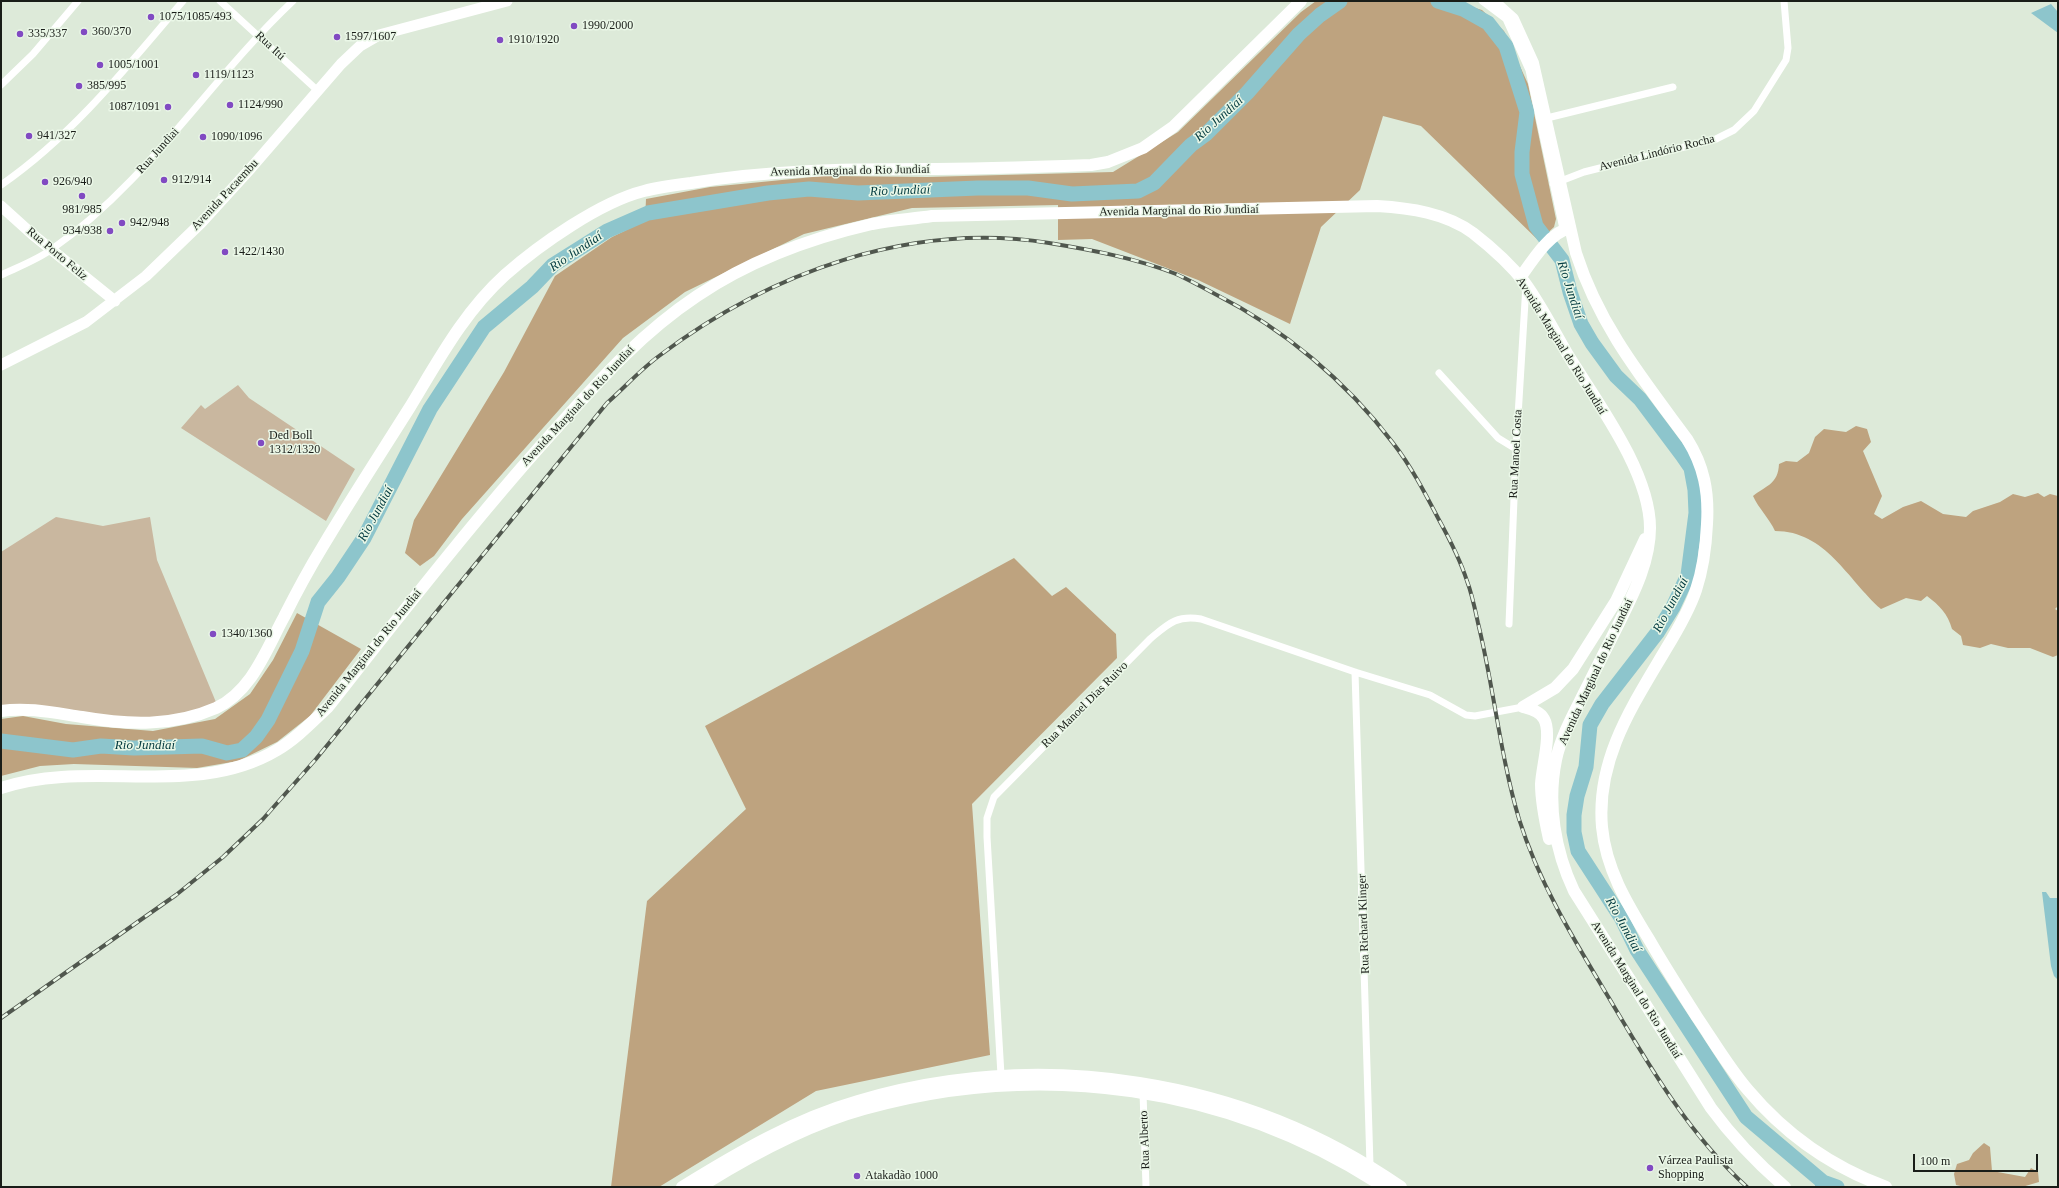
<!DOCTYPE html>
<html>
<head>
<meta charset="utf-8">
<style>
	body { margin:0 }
	#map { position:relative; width:2059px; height:1188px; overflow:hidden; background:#ddead9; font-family:"Times New Roman",serif }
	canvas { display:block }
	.frame { position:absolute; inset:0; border:2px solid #191d18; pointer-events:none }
	.scale { position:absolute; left:1913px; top:1154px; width:125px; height:18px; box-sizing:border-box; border:2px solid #191d18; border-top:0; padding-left:5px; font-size:12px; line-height:14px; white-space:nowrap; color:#191d18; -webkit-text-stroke:3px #eaf7e7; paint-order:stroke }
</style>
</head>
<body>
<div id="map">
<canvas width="2059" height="1188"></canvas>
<div class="frame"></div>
<div class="scale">100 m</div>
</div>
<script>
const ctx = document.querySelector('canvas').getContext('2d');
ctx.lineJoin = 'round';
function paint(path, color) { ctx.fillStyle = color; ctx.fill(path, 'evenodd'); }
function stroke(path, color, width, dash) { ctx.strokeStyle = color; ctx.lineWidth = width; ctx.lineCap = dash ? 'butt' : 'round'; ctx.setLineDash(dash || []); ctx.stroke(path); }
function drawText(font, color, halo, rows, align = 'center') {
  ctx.font = font + ' "Times New Roman",serif'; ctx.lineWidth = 3; ctx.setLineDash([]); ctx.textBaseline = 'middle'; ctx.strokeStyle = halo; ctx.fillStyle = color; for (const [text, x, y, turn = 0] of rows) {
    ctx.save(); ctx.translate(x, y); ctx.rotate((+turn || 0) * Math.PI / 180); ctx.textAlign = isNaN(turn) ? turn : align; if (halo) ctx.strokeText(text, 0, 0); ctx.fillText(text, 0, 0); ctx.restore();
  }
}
paint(new Path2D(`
	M238,385L249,398L355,469L326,521L181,428L201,405L205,409Z
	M56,517L103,526L150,517L157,560L218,707L164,722L1,711V552Z`), '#c9b79f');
paint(new Path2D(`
	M1316,1H1453L1482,10L1504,31L1528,84L1556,219L1554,227L1539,241L1421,126L1383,116L1360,190L1321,227L1290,324L1198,280L1092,239L1058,240V205L912,208L804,234L685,292L623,338L462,519L434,556L420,566L405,553L414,520L504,372L555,276L612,237L645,221L646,199L710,187L823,176L927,177L1113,172L1178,132L1301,12Z
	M1856,426L1867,429L1871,442L1863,451L1882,496L1874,514L1882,519L1903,507L1921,501L1943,514L1966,517L1973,511L2000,502L2013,494L2025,497L2038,493L2044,497L2050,494L2058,496V606L2055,609L2058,611V655L2053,657L2030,648H2008L1991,644L1980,648L1963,645L1961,636L1952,629C1948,614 1939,605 1927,596L1921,601L1906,598L1881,609C1847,579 1826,531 1775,531C1769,518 1759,509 1753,496C1767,485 1778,484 1779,464L1786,461L1797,462L1809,453L1815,437L1824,429L1846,432Z
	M1014,558L1052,596L1066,587L1116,634L1117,658L972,804L990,1055L816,1091L659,1187H611L647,901L746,809L705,726Z
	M297,613L361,649L310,716L277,742L238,761L197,768L74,764L40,766L1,776V719L23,716L66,724L153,731L215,719L250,694L273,660Z
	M1984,1143L1990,1147L1992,1171L2025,1177L2031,1168L2038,1172L2039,1182L2022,1187H1965L1956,1185L1954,1174L1957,1164L1969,1160L1973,1153Z`), '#bea37f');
paint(new Path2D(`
	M2051,4L2058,12V33L2031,13Z
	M2042,892H2046L2050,898H2058V980L2054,976L2051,966Z`), '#8dc5cc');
stroke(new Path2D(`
	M1816,1187L1818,1177`), '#8dc5cc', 2.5);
stroke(new Path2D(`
	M1438,1L1463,9L1488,23L1506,46L1527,112L1522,152V174L1536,226L1562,260L1570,292L1581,324L1592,343L1616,376L1640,399L1682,455L1691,468L1695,490L1696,513L1688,575L1673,607L1657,633L1602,704L1590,725L1586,767L1577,796L1574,815V832L1578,851L1622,919L1637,950L1746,1117L1823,1182L1837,1187
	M1,741L73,750L101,746L134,748L202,746L227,753L242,750L256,737L268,720L302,651L318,602L338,577L364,538L430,409L484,327L532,287L553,265L607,231L648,213L768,193L809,189L858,193L978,188H1028L1072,194L1138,191L1154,183L1191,145L1206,134L1247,93L1299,34L1320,15L1340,1`), '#8dc5cc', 15);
stroke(new Path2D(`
	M220,1L318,91
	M1482,1L1506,19L1529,70L1563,229
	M1,85L33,54L78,1
	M1543,119L1673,87
	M1553,184L1584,172L1716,139L1734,130L1754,111L1786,60L1788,48L1784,1
	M1,185C72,136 127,67 183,1
	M1,275C18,267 37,260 52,249C148,182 209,80 293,1
	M1439,373L1498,438L1516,449
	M1509,624L1516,449L1526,285
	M1355,672L1370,1165L1368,1169
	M1001,1075L987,837V818L994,797L1150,639C1168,624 1176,615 1201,619L1355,672L1430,695L1466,715L1475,716L1523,707
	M1143,1092L1146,1187`), '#fff', 7);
stroke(new Path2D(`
	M1,206L32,234L115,301
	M1,365L86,322L146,276L201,223L251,168L341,64L360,46L379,35L507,1`), '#fff', 11);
stroke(new Path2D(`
	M1493,1L1513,19L1533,63L1576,253C1599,325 1642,378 1687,439C1704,466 1709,492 1707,524C1706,546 1703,569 1696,590C1689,611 1677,631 1666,649C1633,705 1596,759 1602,827C1606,870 1628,905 1650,941C1665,967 1681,992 1697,1017C1714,1042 1729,1068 1748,1090C1785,1134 1832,1167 1886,1187
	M1520,278C1532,261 1550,232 1570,228
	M1523,707L1555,688L1573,669L1616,601L1645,539
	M1523,707C1530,709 1540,711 1544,719C1552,733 1542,766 1541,784C1541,802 1545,821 1549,839
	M1,711C28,707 55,713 82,717C127,725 173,727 216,708C252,691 266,650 284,617C296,593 309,569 323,546C351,499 381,453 410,407C438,361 464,312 505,275C539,245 600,202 644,191C659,187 675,185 691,183C769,170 842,169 921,169C978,169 1035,167 1091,165L1108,162L1143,148L1173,127L1301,1
	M1,788C91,758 193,800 277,750C296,739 312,722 328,707C401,614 474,520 553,432C599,381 640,334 697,296C749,261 811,238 872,224C892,220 912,219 932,216L1377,206C1410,208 1446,213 1473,233C1491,247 1511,265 1525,283C1541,305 1554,331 1568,355C1597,402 1650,472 1650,528C1650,560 1635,591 1621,619C1609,643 1597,667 1585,691C1574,713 1561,736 1556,760C1547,804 1555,851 1574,891L1711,1108C1733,1138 1757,1163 1785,1187
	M682,1187C737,1153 795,1119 858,1101C1041,1047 1244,1078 1401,1187
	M700,1187C751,1155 806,1125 864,1109C1042,1059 1229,1086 1384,1187`), '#fff', 12);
const rail = new Path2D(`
	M1,1018L176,895L223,857L263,819L316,759L607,403C624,388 640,370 659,356C769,273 910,221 1049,243C1092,250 1135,258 1176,274C1189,280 1202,287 1215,294C1284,329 1346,381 1393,443C1411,466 1425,493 1438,518C1449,538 1460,559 1467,581C1472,594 1475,609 1478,623C1494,688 1500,755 1519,819C1539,883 1574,940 1609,998C1648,1064 1689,1135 1747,1187`);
stroke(rail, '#50574e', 4);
stroke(rail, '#eaf7e7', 2.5, [8]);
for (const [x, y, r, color] of [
	[151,17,4,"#814ac2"],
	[574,26,4,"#814ac2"],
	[84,32,4,"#814ac2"],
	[20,34,4,"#814ac2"],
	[337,37,4,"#814ac2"],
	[500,40,4,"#814ac2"],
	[100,65,4,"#814ac2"],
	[196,75,4,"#814ac2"],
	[79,86,4,"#814ac2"],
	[230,105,4,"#814ac2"],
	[168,107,4,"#814ac2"],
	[29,136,4,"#814ac2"],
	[203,137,4,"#814ac2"],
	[164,180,4,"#814ac2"],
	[45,182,4,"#814ac2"],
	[82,196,4,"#814ac2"],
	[122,223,4,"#814ac2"],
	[110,231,4,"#814ac2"],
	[225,252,4,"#814ac2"],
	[261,443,4,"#814ac2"],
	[213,634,4,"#814ac2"],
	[1650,1168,4,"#814ac2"],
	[857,1176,4,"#814ac2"]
]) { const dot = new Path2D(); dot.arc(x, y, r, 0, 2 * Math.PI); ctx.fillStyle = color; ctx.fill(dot); stroke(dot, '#eaf7e7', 1.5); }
drawText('12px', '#191d18', '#eaf7e7', [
	["1075/1085/493",159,17],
	["1990/2000",582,26],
	["360/370",92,32],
	["335/337",28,34],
	["1597/1607",345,37],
	["1910/1920",508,40],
	["1005/1001",108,65],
	["1119/1123",204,75],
	["385/995",87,86],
	["1124/990",238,105],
	["1087/1091",160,107,"right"],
	["941/327",37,136],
	["1090/1096",211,137],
	["912/914",172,180],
	["926/940",53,182],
	["981/985",82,210,"center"],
	["942/948",130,223],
	["934/938",102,231,"right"],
	["1422/1430",233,252],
	["Ded Boll",269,436],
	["1312/1320",269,450],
	["1340/1360",221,634],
	["Várzea Paulista",1658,1161],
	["Shopping",1658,1175],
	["Atakadão 1000",865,1176]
], 'left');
drawText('12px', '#191d18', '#eaf7e7', [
	["Rua Itú",270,46,43],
	["Rua Jundiai",158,151,-48],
	["Avenida Lindório Rocha",1657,153,-14],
	["Avenida Marginal do Rio Jundiaí",850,171,-1],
	["Avenida Pacaembu",225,195,-47],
	["Avenida Marginal do Rio Jundiaí",1179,211,-1],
	["Rua Porto Feliz",57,254,40],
	["Avenida Marginal do Rio Jundiaí",1561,346,58],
	["Avenida Marginal do Rio Jundiaí",578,406,-47],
	["Rua Manoel Costa",1516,454,-87],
	["Avenida Marginal do Rio Jundiaí",369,653,-51],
	["Avenida Marginal do Rio Jundiaí",1596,672,-65],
	["Rua Manoel Dias Ruivo",1085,705,-45],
	["Rua Richard Klinger",1364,924,-92],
	["Avenida Marginal do Rio Jundiaí",1636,990,58],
	["Rua Alberto",1145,1140,-92]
]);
drawText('italic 13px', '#033b40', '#eaf7e7', [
	["Rio Jundiaí",1219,119,-42],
	["Rio Jundiaí",900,191,-2],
	["Rio Jundiaí",576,252,-34],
	["Rio Jundiaí",1570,290,72],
	["Rio Jundiaí",376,514,-62],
	["Rio Jundiaí",1671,605,-62],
	["Rio Jundiaí",145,746],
	["Rio Jundiaí",1623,925,61]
]);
</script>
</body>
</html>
